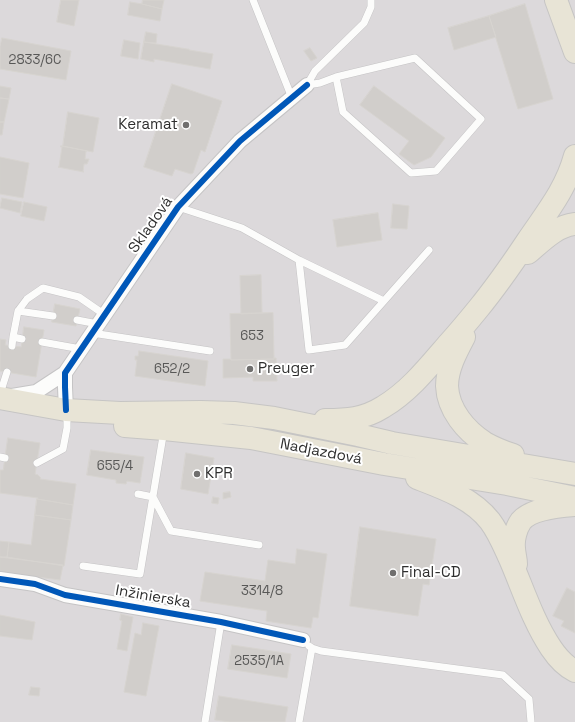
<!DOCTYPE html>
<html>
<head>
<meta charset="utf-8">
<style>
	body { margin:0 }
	canvas { display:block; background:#ece8e4 }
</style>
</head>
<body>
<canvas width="575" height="722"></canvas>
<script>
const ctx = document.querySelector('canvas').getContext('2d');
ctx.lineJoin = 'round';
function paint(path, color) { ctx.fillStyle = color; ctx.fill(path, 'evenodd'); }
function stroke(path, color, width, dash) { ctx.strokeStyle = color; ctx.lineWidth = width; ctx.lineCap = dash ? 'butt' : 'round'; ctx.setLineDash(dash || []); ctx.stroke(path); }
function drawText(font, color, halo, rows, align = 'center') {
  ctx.font = font + ' "Space Grotesk",sans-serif'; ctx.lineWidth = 4; ctx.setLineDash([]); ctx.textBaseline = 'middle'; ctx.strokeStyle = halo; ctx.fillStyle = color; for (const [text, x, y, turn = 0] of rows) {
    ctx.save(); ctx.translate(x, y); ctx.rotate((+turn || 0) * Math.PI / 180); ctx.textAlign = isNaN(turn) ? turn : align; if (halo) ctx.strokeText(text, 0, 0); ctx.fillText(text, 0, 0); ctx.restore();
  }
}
paint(new Path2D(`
	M0,0H575V722H0Z`), '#dcd9db');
const building = new Path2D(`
	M61,0H79L74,26L57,22Z
	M143,0H164L162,9L142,4Z
	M130,2L142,4L162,9L160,21L128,15Z
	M525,4L553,99L518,109L489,16Z
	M489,16L496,37L454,50L448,28Z
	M146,32L157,34L156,43L144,42Z
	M2,38L71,51L66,80L0,69V47Z
	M124,40L140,43L138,59L121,56Z
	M144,42L187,49H189V50L213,54L210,69L154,59V62L141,59Z
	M310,48L317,58L311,61L304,51Z
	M172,84L222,101L205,152L201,150L193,173L191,174L175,169L172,176L144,167Z
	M0,86L11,88L9,99L0,98Z
	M374,86L445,138L431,157L414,165L399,154L409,141L360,105Z
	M0,98L9,99L4,122H0Z
	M68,112L99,118L93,152L63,146Z
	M0,122H4L2,135H0Z
	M61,146L87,151H86L85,159H89L87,164H84L83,171L84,172L58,167H59L62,147H61Z
	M0,157L29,163L23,198L0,194Z
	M2,198L22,202L20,213L0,208Z
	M24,202L47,207L44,221L21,216Z
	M393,204L409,206L407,229L391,228Z
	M378,213L382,240L337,247L333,220Z
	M261,275L262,313L241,314L240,276Z
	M55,304L80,309L76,326L52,322Z
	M273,313L274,359L231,360L230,314Z
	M24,327L44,330L36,377L0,371V339L6,340L5,345L21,347Z
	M139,351L208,361L205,386L135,376L137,360H135V356H138Z
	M274,358H276L277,381H253V377L223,378V359H231V360L274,359Z
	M8,438L40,443L35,474L38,475L41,478L40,479L76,484L73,505L37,499L38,498L0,493V470H3Z
	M91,450L144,457L140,483L127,481L126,484L116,483V480L87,475Z
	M186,453L214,458L208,494L181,489Z
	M230,492L231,497L223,499V493Z
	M213,497L219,498L218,504L212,503Z
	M37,499L73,505L71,520L35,515Z
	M35,515L71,520L64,566L7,557L9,542L31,545Z
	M360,527L436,539L429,585L423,584L418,616L350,606Z
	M0,541L9,542L7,557H0Z
	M297,549L327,554L318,618L313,617L311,628L266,621L267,611L200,601L205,572L265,581L268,560L295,564Z
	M0,557L63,565L60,580L0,572Z
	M567,588L575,592V633L561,626L564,621L553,616Z
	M121,614L133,617L127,651L117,649L122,621L120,620Z
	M0,615L35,622L32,640L0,636Z
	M143,623L159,626L146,696L124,692L135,633L141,635Z
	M232,645L291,654L287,678L228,669Z
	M31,687L40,688L39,696L29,695Z
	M219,696L288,707L285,722H230L215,720Z`);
paint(building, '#d1cecb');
stroke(building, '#d7d4d0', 1);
const service = new Path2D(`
	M253,0L292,98
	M336,77L343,112L411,173L436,171L481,119L415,58L336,77L320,83L307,85L315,71L364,23L371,7V0
	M178,207L242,228L299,260L384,301
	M299,260L309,350L345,345L429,250
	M18,311L53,316
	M77,320L98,324
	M92,333L210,351
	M13,337L18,311L27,299L43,288L79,297L105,315
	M42,342L81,349
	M12,346L13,337L22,339
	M0,394L7,372
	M0,457L5,458
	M37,463L63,449L67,428V413
	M138,494L153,497L171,531L259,545
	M83,566L140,574L164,430
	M312,648L321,651L503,675L529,699L531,722
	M205,722L221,622
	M299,722L312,648L309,646`);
const minor = new Path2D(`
	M12,396L36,392L65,373
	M66,410L65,387V373L178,207L240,141L307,85
	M0,579L35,584L65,595L221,622L303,640`);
const primary = new Path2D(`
	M556,0L575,52
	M528,253C542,241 556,226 575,224
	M464,337C456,352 447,369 447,386C448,410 466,431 485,443C494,448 504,452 513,455
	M0,398L66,410L120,413L201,412L234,413L274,418L358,435L392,443L575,474
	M325,420C347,420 364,419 383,407C410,391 430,365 450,342C460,331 469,320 478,309C496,287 512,264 528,240C547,212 566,189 575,156
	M125,426L164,429L251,438L384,464L507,484L575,498
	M417,478C443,488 472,498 490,521C499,533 504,546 510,559C523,589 533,621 551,648C557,657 565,666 575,671
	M516,564C516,559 514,553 514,548C513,540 516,528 521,521C531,509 561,506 575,505`);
stroke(service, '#c5c4c5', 8);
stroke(minor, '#c5c4c5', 16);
stroke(primary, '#c6c5c4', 24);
stroke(service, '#fcfcfb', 7);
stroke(minor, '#fcfcfb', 14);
stroke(primary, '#e8e4d6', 22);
stroke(new Path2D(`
	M66,410L65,387V373L178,207L240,141L307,85
	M0,579L35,584L65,595L221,622L303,640`), '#0057b8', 6);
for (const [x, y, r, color] of [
	[186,125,4,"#706f6e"],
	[250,369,4,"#706f6e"],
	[197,474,4,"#706f6e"],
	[393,573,4,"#706f6e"]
]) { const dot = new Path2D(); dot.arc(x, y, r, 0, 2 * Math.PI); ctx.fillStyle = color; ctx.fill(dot); stroke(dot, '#fff', 1.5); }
drawText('13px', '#585857', null, [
	["2833/6C",35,60],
	["653",252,336],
	["652/2",172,369],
	["655/4",115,466],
	["3314/8",262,591],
	["2535/1A",259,661]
]);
drawText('15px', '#2e2e2e', '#fff', [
	["Keramat",178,125,"right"],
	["Preuger",258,369],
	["KPR",205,474],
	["Final-CD",401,573]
], 'left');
drawText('15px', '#2e2e2e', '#fff', [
	["Skladová",151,225,-55],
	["Nadjazdová",321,452,11],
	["Inžinierska",153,597,10]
]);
</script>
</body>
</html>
